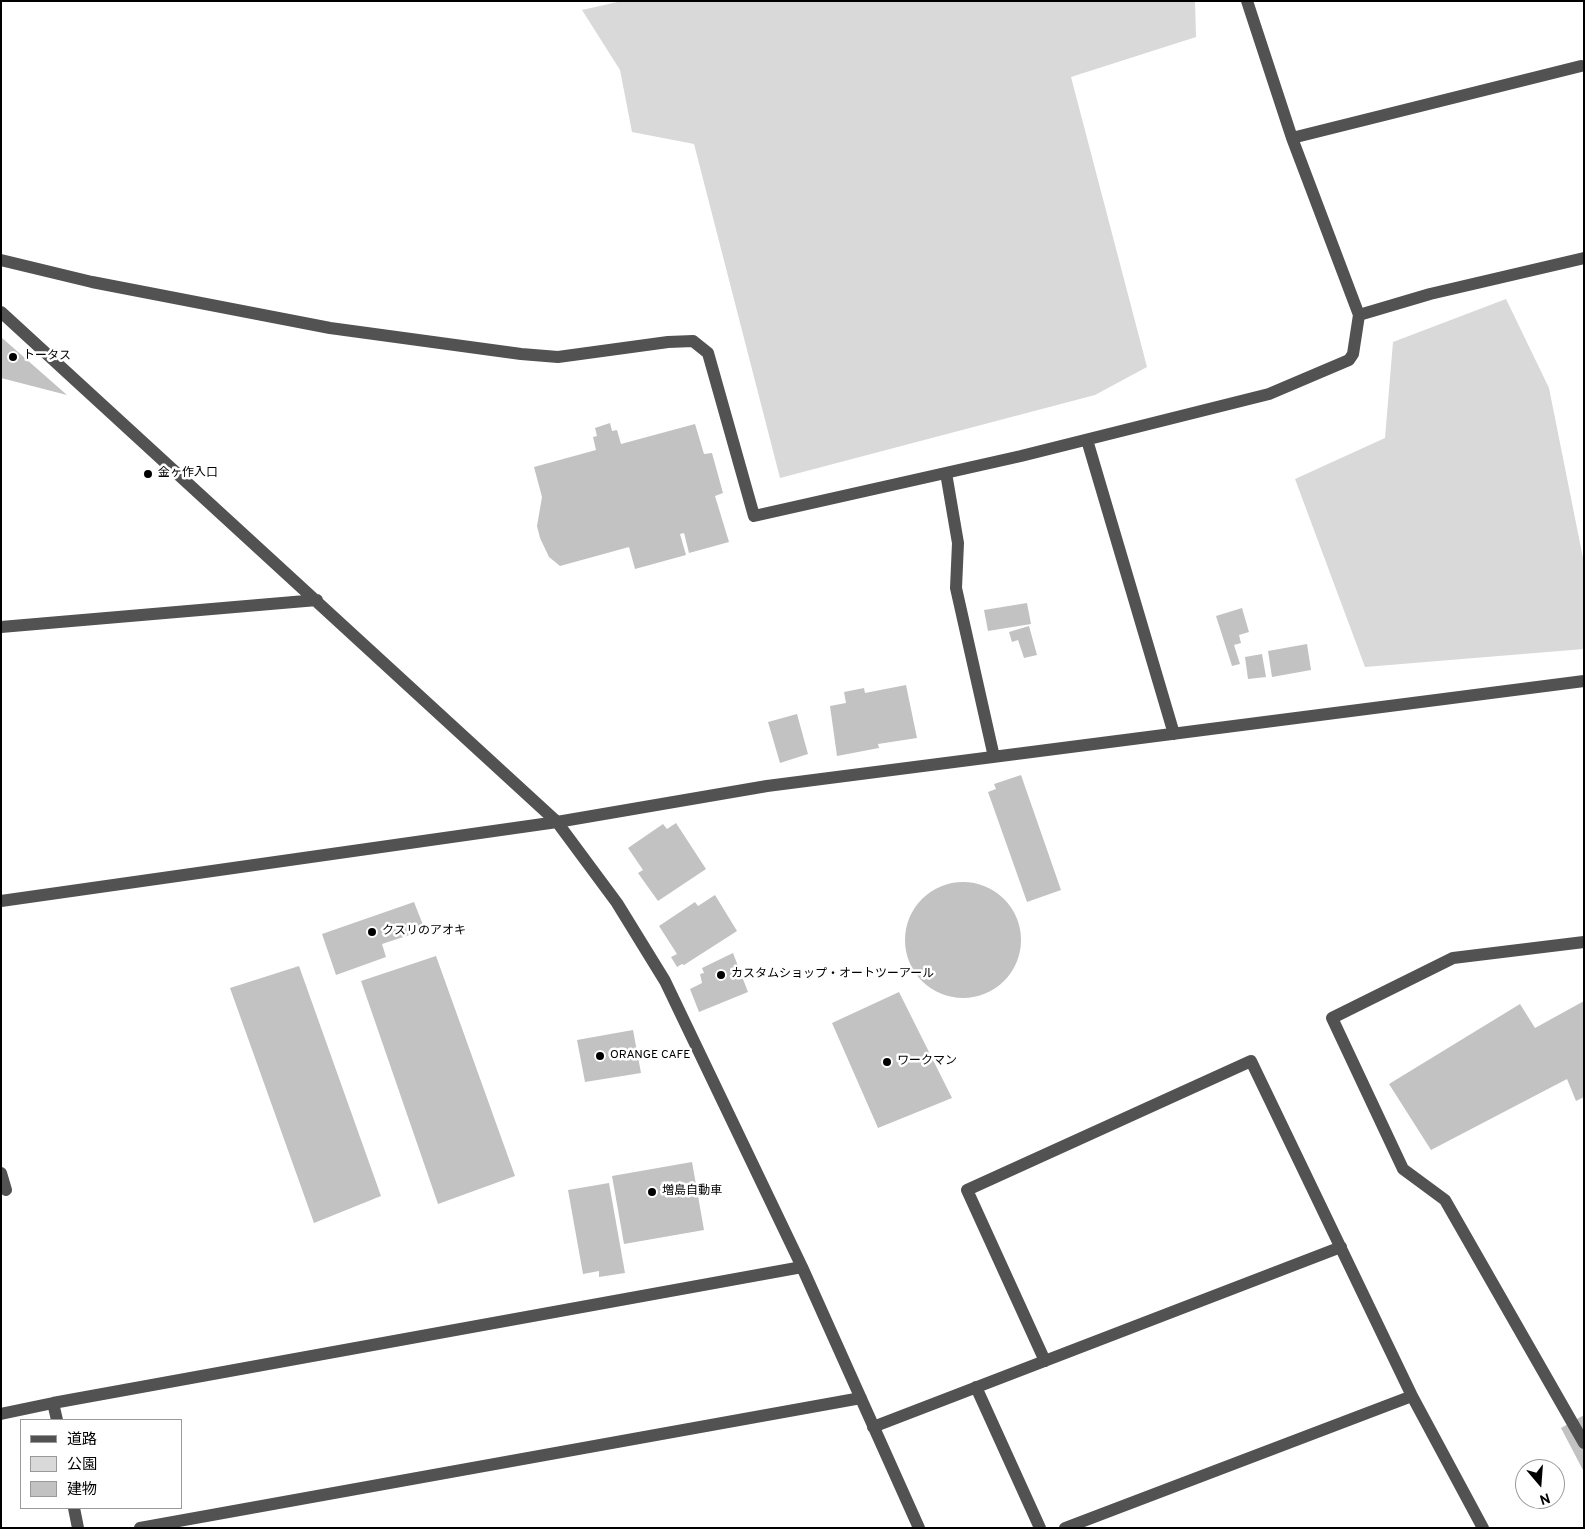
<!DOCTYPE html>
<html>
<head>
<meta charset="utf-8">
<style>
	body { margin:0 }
	#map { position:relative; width:1585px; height:1529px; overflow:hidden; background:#fff; font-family:Overpass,"Noto Sans JP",sans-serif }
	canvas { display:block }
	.frame { position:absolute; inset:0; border:2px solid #000; pointer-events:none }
	.legend { position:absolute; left:20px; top:1419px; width:162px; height:90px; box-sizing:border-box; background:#fff; border:1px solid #999; margin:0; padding:6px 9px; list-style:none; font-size:15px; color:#000 }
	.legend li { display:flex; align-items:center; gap:10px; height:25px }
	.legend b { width:25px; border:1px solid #999 }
	.north { position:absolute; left:1515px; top:1459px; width:50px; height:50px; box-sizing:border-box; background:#fff; border:1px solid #999; border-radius:50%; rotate:162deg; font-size:14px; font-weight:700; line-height:20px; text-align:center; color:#000 }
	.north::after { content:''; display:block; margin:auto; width:18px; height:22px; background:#000; clip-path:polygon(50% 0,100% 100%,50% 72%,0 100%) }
</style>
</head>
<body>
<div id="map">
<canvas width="1585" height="1529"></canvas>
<div class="frame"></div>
<ul class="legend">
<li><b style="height:6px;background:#525252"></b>道路</li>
<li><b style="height:14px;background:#d9d9d9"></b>公園</li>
<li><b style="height:14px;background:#c2c2c2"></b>建物</li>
</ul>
<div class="north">N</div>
</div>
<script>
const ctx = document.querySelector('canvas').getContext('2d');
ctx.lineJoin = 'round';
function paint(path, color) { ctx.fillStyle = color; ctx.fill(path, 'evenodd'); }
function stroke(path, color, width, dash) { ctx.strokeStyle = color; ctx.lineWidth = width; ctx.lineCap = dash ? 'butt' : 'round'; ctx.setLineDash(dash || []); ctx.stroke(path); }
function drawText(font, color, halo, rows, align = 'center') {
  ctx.font = font + ' Overpass,"Noto Sans JP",sans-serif'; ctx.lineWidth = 5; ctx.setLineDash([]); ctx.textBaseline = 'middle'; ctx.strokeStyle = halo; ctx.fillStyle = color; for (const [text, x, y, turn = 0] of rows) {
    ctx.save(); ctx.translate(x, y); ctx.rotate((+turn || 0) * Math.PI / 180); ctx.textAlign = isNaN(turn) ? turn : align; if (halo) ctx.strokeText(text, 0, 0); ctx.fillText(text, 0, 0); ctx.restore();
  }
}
paint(new Path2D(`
	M622,1H1195L1196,37L1071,77L1147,367L1095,395L780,478L694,144L632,132L620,70L582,10Z
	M1506,299L1549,388L1584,563V649L1365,667L1295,479L1385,438L1393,342Z`), '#d9d9d9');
paint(new Path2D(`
	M1,337L67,395L1,378Z
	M610,423L612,431L617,430L621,444L695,424L704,454L712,453L723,493L715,496L729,542L689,553L684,533L680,534L686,555L635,569L629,547L560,566L549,557L540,538L537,526L542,497L534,467L596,450L593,437L597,436L595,428Z
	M1027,603L1031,624L988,631L984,610Z
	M1242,608L1249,632L1239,635L1241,643L1234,645L1240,664L1232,666L1216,616Z
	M1029,626L1037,655L1024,658L1018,640L1012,642L1009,632Z
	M1307,644L1311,670L1272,677L1268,651Z
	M1262,654L1266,677L1248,679L1245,657Z
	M906,685L917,738L878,744L879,748L837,756L830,706L846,703L844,692L864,688L865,693Z
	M797,714L808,754L780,763L768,722Z
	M1021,775L1061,890L1027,902L988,792L996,789L994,784Z
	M676,823L706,869L658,901L638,873L643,870L628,848L663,824L667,829Z
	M905 940a58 58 0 1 1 116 0a58 58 0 1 1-116 0Z
	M715,895L737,931L684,965L682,964L677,967L671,957L677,954L659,926L695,902L698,906Z
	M414,902L425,930L382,944L386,957L336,975L322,934Z
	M733,953L748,992L699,1012L690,989L702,983L700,974L704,973L702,968Z
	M436,956L515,1176L438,1204L361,981Z
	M299,966L381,1196L314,1223L230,988Z
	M899,992L952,1098L878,1128L832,1023Z
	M1584,1001V1097L1576,1101L1567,1079L1431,1150L1389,1084L1520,1004L1535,1028Z
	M633,1030L641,1073L585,1082L577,1040Z
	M692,1162L704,1230L624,1244L612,1176Z
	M609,1183L625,1273L599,1277V1271L583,1274L568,1190Z
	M1584,1415V1472L1561,1428Z`), '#c2c2c2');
stroke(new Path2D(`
	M1247,1L1292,138L1359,315
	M1292,138L1581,66
	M1,260L92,282L330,328L521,354L558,357L668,342L693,341L708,353L754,516L1021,456L1269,394L1349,360L1353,354L1359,315L1430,294L1584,258
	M1,312L557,822L617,903L665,981L802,1267L919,1528
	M1087,440L1174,734
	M946,473L958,543L956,588L994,757
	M1,627L317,600
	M1,901L557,822L767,786L1584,681
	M1584,942L1453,958L1332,1018L1403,1169L1445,1200L1584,1443
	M1,1173L6,1190
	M1045,1361L967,1190L1251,1061L1412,1396L1483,1528
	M976,1387L1040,1528
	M53,1403L57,1420
	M1,1414L53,1403L802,1267
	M873,1427L1341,1247
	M74,1508L78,1528
	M140,1528L861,1398
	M1065,1528L1412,1396`), '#525252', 12);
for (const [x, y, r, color] of [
	[13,357,5,"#000"],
	[148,474,5,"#000"],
	[372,932,5,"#000"],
	[721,975,5,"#000"],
	[600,1056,5,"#000"],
	[887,1062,5,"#000"],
	[652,1192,5,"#000"]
]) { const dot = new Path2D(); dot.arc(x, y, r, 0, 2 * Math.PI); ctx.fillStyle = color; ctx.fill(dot); stroke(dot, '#fff', 2); }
drawText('12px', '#000', '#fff', [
	["トータス",23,357],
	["金ヶ作入口",158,474],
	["クスリのアオキ",382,932],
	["カスタムショップ・オートツーアール",731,975],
	["ORANGE CAFE",610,1056],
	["ワークマン",897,1062],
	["増島自動車",662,1192]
], 'left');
</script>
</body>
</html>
